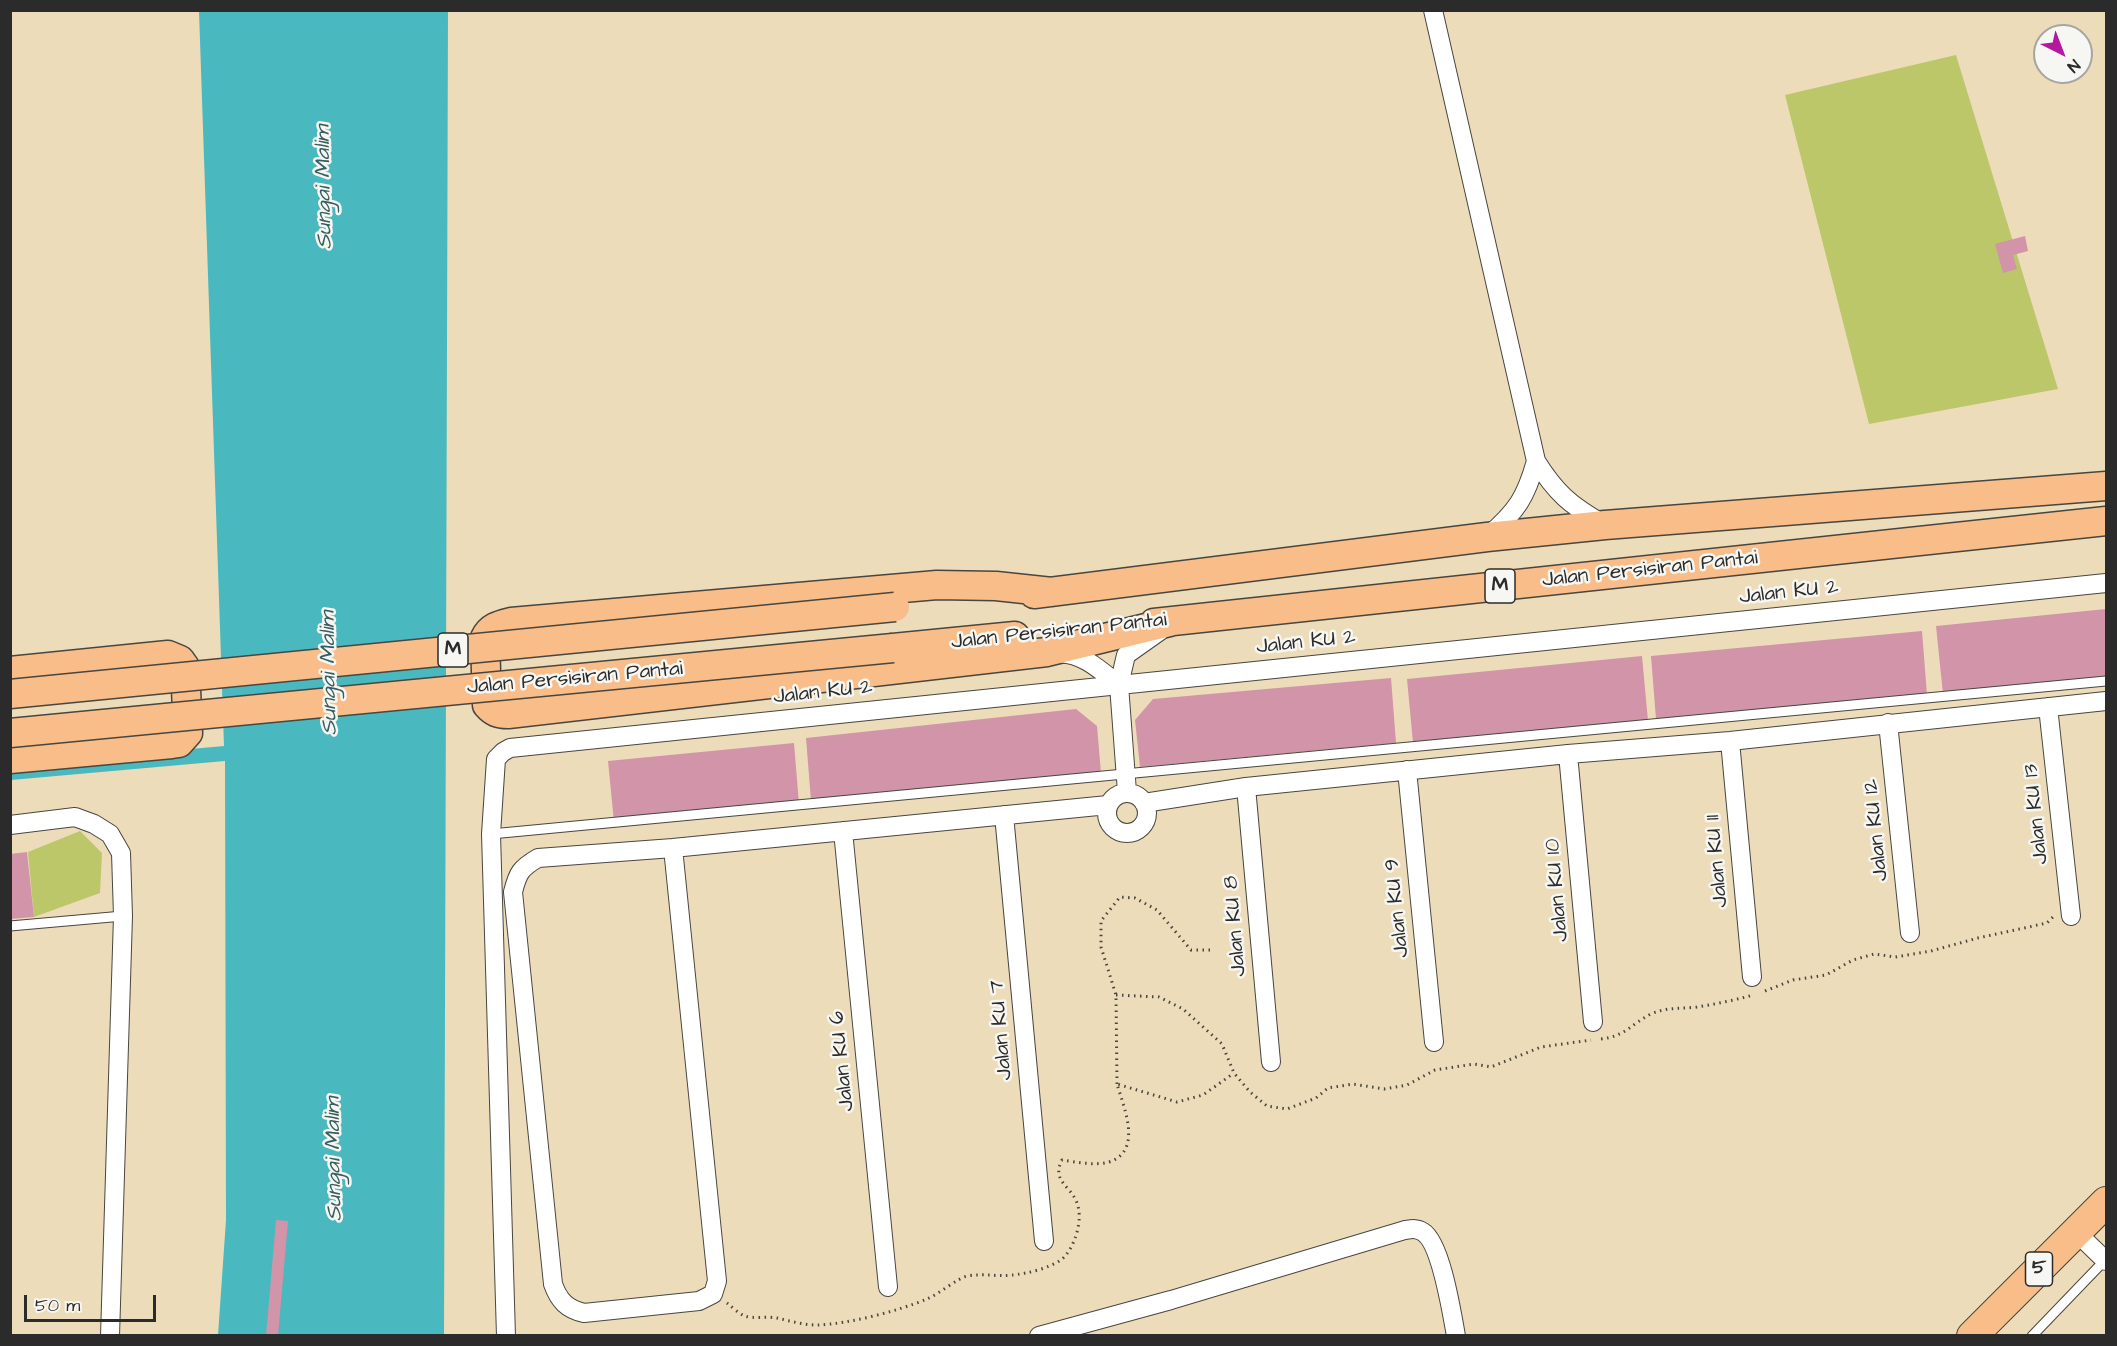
<!DOCTYPE html>
<html>
<head>
<meta charset="utf-8">
<style>
	body { margin:0 }
	#map { position:relative; width:2117px; height:1346px; overflow:hidden; background:#eddcb9; font-family:"Architects Daughter",sans-serif }
	canvas { display:block }
	.frame { position:absolute; inset:0; border:12px solid #2b2b2b; pointer-events:none }
	.north { position:absolute; left:2033px; top:24px; width:60px; height:60px; box-sizing:border-box; background:#f6f6f2; border:2px solid #a5a5a2; border-radius:50%; rotate:138deg; font-size:16px; font-weight:700; line-height:24px; text-align:center; color:#2b2b2b }
	.north::after { content:''; display:block; margin:auto; width:21px; height:27px; background:#b5179e; clip-path:polygon(50% 0,100% 100%,50% 72%,0 100%) }
	.scale { position:absolute; left:24px; top:1295px; width:132px; height:27px; box-sizing:border-box; border:3px solid #2b2b2b; border-top:0; padding-left:8px; font-size:18px; line-height:21px; white-space:nowrap; color:#2b2b2b; -webkit-text-stroke:4px #f6f6f2; paint-order:stroke }
</style>
</head>
<body>
<div id="map">
<canvas width="2117" height="1346"></canvas>
<div class="frame"></div>
<div class="north">N</div>
<div class="scale">50 m</div>
</div>
<script>
const ctx = document.querySelector('canvas').getContext('2d');
ctx.lineJoin = 'round';
function paint(path, color) { ctx.fillStyle = color; ctx.fill(path, 'evenodd'); }
function stroke(path, color, width, dash) { ctx.strokeStyle = color; ctx.lineWidth = width; ctx.lineCap = dash ? 'butt' : 'round'; ctx.setLineDash(dash || []); ctx.stroke(path); }
function drawText(font, color, halo, rows, align = 'center') {
  ctx.font = font + ' "Architects Daughter",sans-serif'; ctx.lineWidth = 5; ctx.setLineDash([]); ctx.textBaseline = 'middle'; ctx.strokeStyle = halo; ctx.fillStyle = color; for (const [text, x, y, turn = 0] of rows) {
    ctx.save(); ctx.translate(x, y); ctx.rotate((+turn || 0) * Math.PI / 180); ctx.textAlign = isNaN(turn) ? turn : align; if (halo) ctx.strokeText(text, 0, 0); ctx.fillText(text, 0, 0); ctx.restore();
  }
}
paint(new Path2D(`
	M1956,55L2058,389L1869,424L1785,95Z
	M80,831L102,853L100,893L34,917L28,852Z`), '#bcc769');
paint(new Path2D(`
	M199,11H448L444,1335H218L226,1220L225,761L11,780V765L224,746Z`), '#49b9bf');
paint(new Path2D(`
	M2025,236L2028,251L2013,255L2017,269L2003,273L1995,244Z
	M2106,609V678L1943,694L1936,626Z
	M1922,631L1927,695L1656,719L1651,656Z
	M1642,656L1648,721L1413,743L1407,679Z
	M1391,678L1396,743L1140,767L1135,720L1153,699Z
	M1076,709L1097,726L1101,773L811,801L806,738Z
	M794,743L799,804L614,822L608,761Z
	M27,852L34,917L10,919V854Z
	M276,1220L288,1221L278,1336H266Z`), '#d194a9');
const service = new Path2D(`
	M491,834L2106,681
	M10,926L123,916
	M2032,1336L2106,1259`);
const minor = new Path2D(`
	M1433,10L1536,461C1556,493 1570,505 1603,524
	M1488,536C1517,511 1526,497 1536,461
	M1059,653C1084,654 1100,670 1119,685
	M2048,707L2071,916
	M1888,723L1910,933
	M1730,741L1752,977
	M1568,754L1593,1022
	M1407,770L1434,1042
	M1246,787L1271,1062
	M1127,792L1119,685L1126,655L1160,631
	M1107 813a20 20 0 1 1 40 0a20 20 0 1 1-40 0Z
	M1144,803L1246,787L1568,754L1730,741L2106,701
	M1004,815L1044,1241
	M10,825L75,817L94,824L110,834L121,853L123,916L110,1336
	M843,831L888,1287
	M673,848L717,1281L713,1294L699,1301L584,1313C567,1309 559,1301 553,1284L513,892C518,872 521,868 538,858L673,848L1108,805
	M2076,1232L2106,1261
	M506,1336L491,834L496,759L503,752L510,748L2106,583
	M1039,1336L1171,1300L1405,1230C1412,1229 1417,1228 1423,1232C1441,1243 1452,1314 1456,1336`);
const primary = new Path2D(`
	M1052,592L996,586L937,585L511,622C499,625 490,627 485,638L487,705C493,712 498,714 508,714L1047,652L1174,621
	M1034,594L1487,537L1605,525L2106,486
	M1154,623L2106,521
	M893,648L1015,636
	M10,671L168,655L180,660L185,667L188,733L179,743L172,744L10,759`);
const trunk = new Path2D(`
	M1972,1336L2106,1202`);
stroke(service, '#484640', 11);
stroke(minor, '#484640', 20);
stroke(primary, '#484640', 31);
stroke(trunk, '#484640', 32);
stroke(new Path2D(`
	M1765,991L1793,980L1826,975L1853,960L1874,954L1895,957L1931,951L1978,938L2047,923L2053,917
	M1116,995L1159,997L1183,1009L1222,1044L1234,1073L1250,1092L1267,1106L1287,1109L1316,1098L1328,1088L1353,1084L1384,1089L1407,1085L1435,1070L1474,1064L1491,1067L1541,1047L1591,1040
	M1601,1039C1626,1036 1631,1024 1651,1014C1666,1007 1681,1009 1697,1007C1716,1004 1735,1000 1753,995
	M1117,1084L1116,995L1101,947V921L1120,897L1135,898L1157,910L1191,950H1214
	M727,1303C732,1307 739,1314 745,1316C753,1319 767,1316 777,1318C790,1321 803,1325 817,1325C849,1324 898,1311 927,1299C939,1294 958,1278 967,1276C985,1273 996,1277 1012,1275C1026,1274 1057,1267 1066,1255C1076,1242 1083,1219 1077,1203C1071,1186 1051,1181 1062,1160C1076,1162 1095,1166 1109,1162C1143,1151 1124,1108 1117,1084L1177,1102L1203,1095L1234,1073`), '#484640', 3, [1.5, 4.5]);
stroke(service, '#fff', 9);
stroke(minor, '#fff', 18);
stroke(primary, '#f8bd89', 28);
stroke(trunk, '#f8bd89', 30);
const primaryBridge = new Path2D(`
	M10,694L895,607
	M10,733L893,648`);
stroke(primaryBridge, '#484640', 31, []);
stroke(primaryBridge, '#f8bd89', 28);
for (const [x, y, w] of [
	[1500,586,30],
	[453,650,30],
	[2039,1269,27]
]) { const box = new Path2D(); box.roundRect(x - w / 2, y - 17, w, 34, 4.5); ctx.fillStyle = '#f6f6f2'; ctx.fill(box); stroke(box, '#2b2b2b', 1.5); }
drawText('bold 20px', '#2b2b2b', null, [
	["M",1500,586],
	["M",453,650],
	["5",2039,1269]
]);
drawText('21px', '#2b2b2b', '#f6f6f2', [
	["Jalan Persisiran Pantai",1650,570,-6],
	["Jalan KU 2",1789,593,-6],
	["Jalan Persisiran Pantai",1059,632,-6],
	["Jalan KU 2",1306,643,-6],
	["Jalan Persisiran Pantai",575,679,-5],
	["Jalan KU 2",823,693,-6],
	["Jalan KU 13",2037,814,-96],
	["Jalan KU 12",1877,830,-96],
	["Jalan KU 11",1718,861,-95],
	["Jalan KU 10",1558,890,-95],
	["Jalan KU 9",1398,908,-96],
	["Jalan KU 8",1236,926,-95],
	["Jalan KU 7",1002,1030,-95],
	["Jalan KU 6",843,1061,-96]
]);
drawText('italic 22px', '#365d5f', '#f6f6f2', [
	["Sungai Malim",325,187,-91],
	["Sungai Malim",330,673,-91],
	["Sungai Malim",335,1159,-91]
]);
</script>
</body>
</html>
